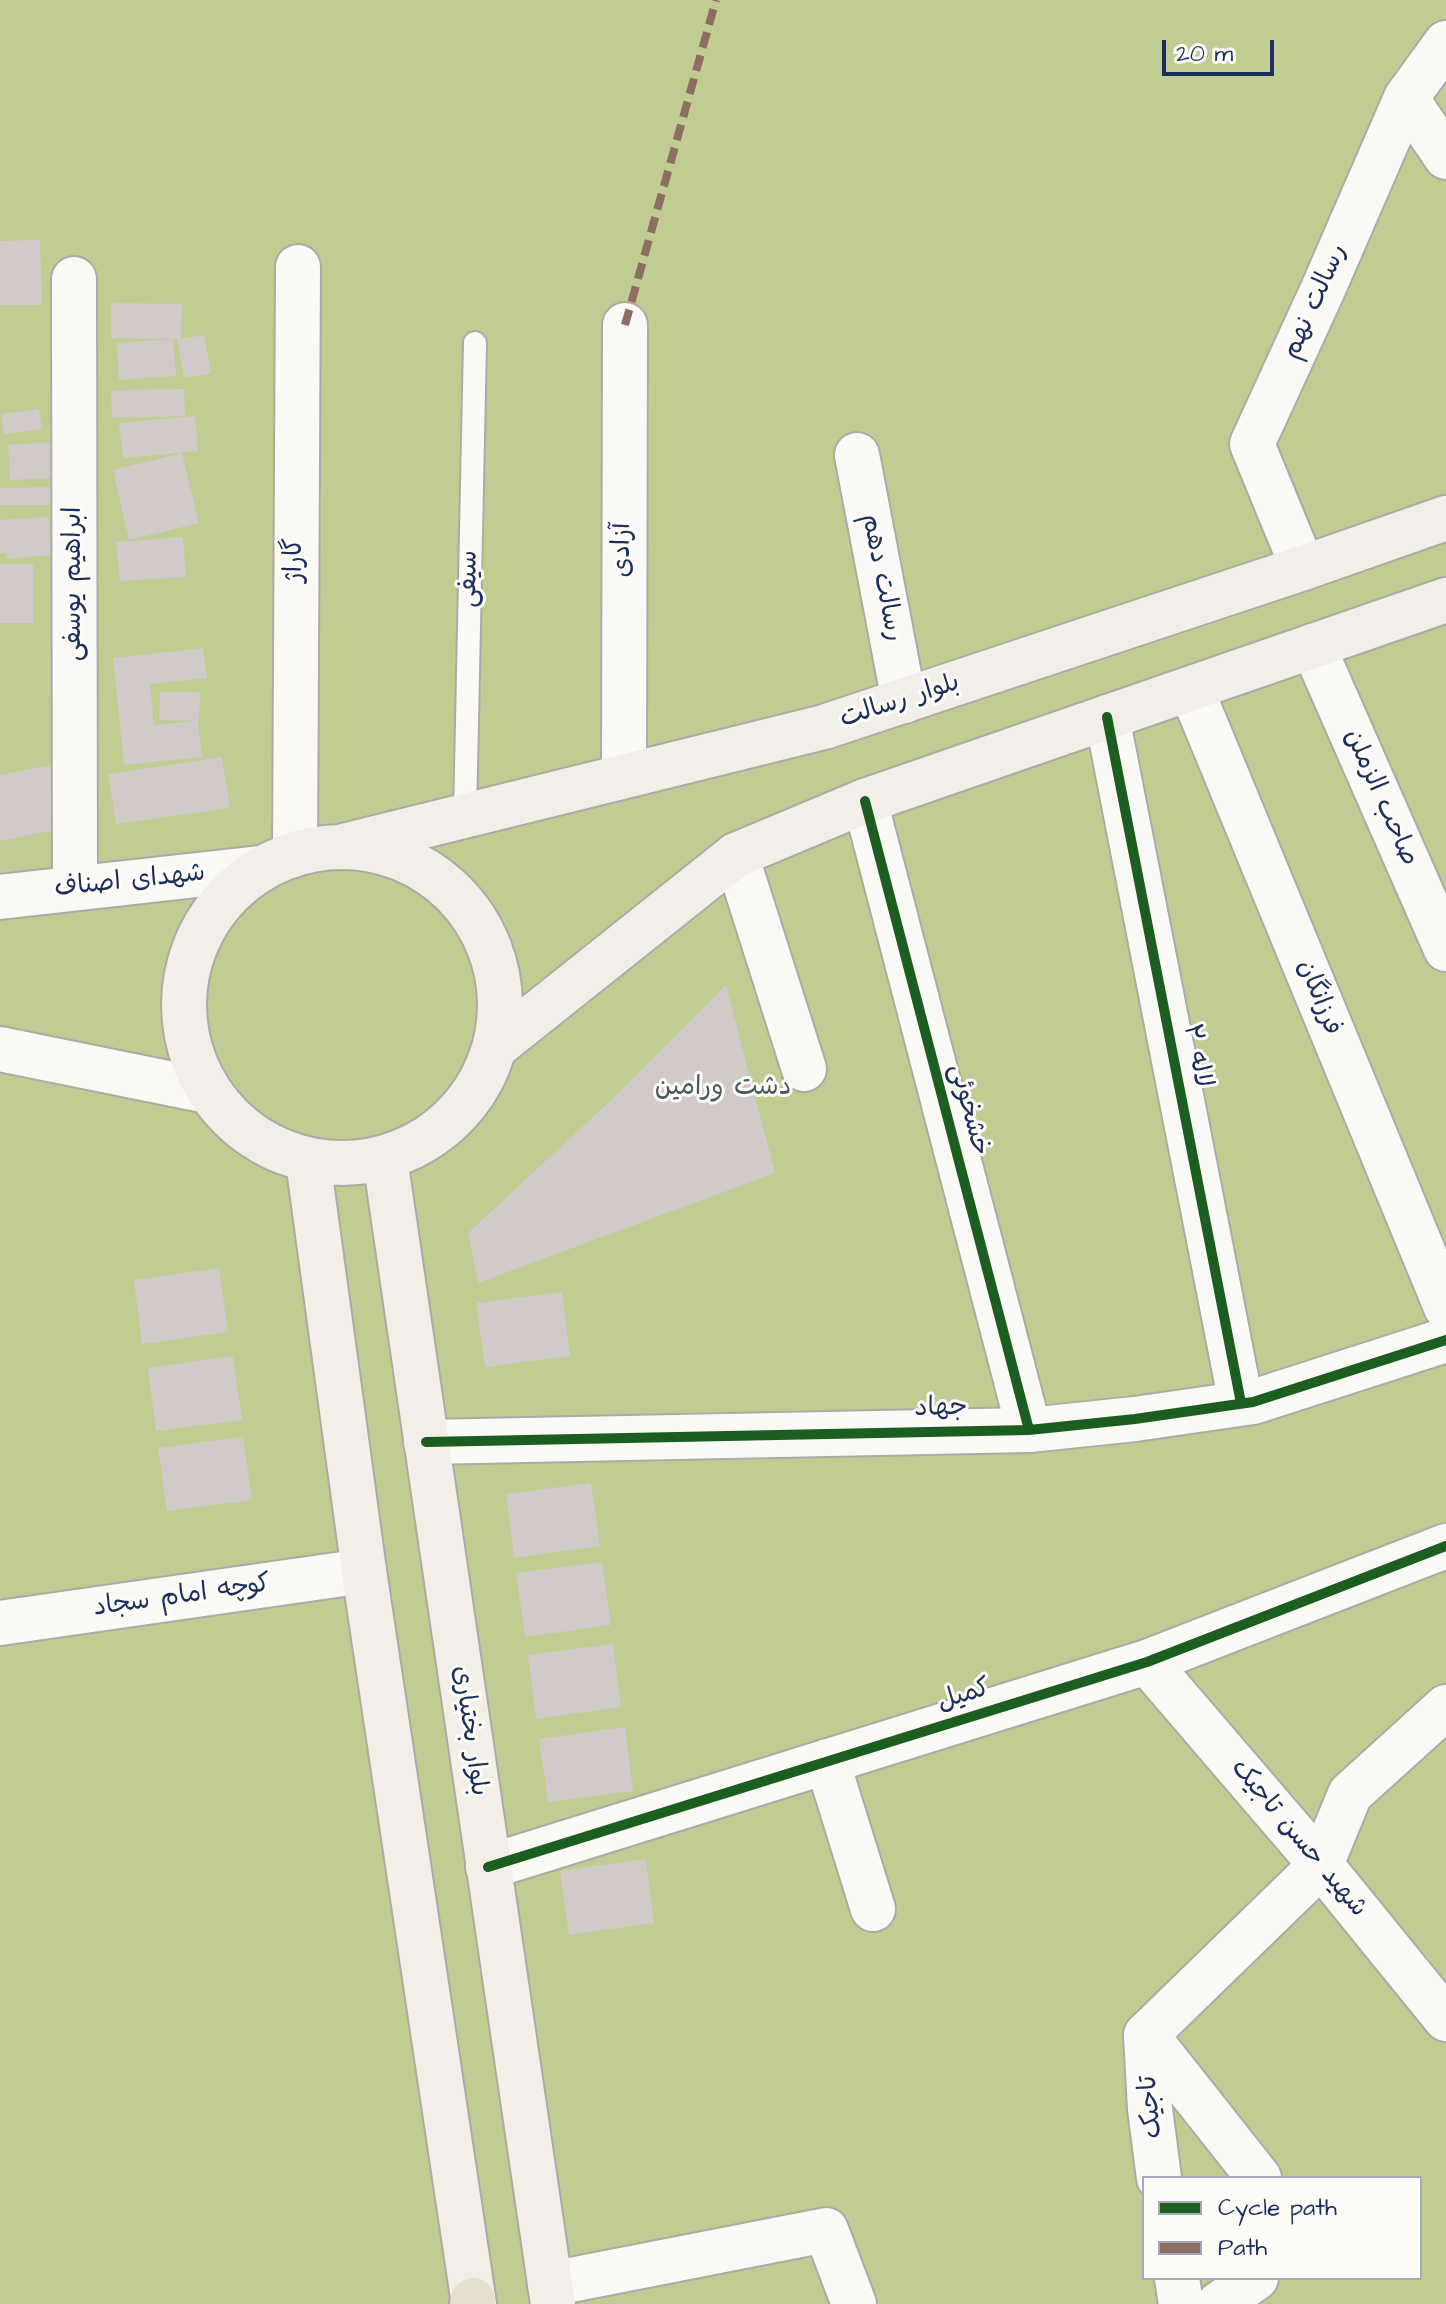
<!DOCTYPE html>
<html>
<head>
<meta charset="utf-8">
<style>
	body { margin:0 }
	#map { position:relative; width:1446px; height:2304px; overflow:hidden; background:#e0d8c4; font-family:"Architects Daughter",sans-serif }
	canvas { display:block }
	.legend { position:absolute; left:1142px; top:2176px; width:280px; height:104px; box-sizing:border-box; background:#fdfcf7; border:2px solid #a3aaba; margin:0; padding:10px 14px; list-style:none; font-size:24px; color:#1b2f5e }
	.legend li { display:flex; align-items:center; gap:16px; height:40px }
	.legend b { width:40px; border:2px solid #a3aaba }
	.scale { position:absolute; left:1162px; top:40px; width:112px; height:36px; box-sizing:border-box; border:4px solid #1b2f5e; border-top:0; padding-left:10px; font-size:24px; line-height:28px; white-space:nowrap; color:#1b2f5e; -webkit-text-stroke:6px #fdfcf7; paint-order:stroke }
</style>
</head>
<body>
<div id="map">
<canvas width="1446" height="2304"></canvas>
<ul class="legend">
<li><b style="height:10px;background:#1b5e20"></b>Cycle path</li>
<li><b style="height:10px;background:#8d6e63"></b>Path</li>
</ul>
<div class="scale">20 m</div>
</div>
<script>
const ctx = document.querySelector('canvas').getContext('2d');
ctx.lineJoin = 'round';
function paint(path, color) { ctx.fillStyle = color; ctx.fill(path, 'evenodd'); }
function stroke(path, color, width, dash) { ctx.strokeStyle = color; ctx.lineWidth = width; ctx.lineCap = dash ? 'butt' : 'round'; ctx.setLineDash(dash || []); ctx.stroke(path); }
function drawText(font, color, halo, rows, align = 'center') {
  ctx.font = font + ' "Architects Daughter","Playpen Sans Arabic",sans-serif'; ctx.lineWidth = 6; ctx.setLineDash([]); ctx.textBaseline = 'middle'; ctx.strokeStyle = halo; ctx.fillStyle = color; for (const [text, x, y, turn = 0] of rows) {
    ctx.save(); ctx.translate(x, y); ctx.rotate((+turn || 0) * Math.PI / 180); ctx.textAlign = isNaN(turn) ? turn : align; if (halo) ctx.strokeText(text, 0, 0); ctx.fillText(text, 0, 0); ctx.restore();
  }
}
paint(new Path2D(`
	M0,0H1446V2304H0ZM1144,2178H1420V2278H1144Z`), '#c0cc92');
paint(new Path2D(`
	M40,240L42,305H0V241Z
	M111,303L182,304L181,339L204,335L211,373L184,378L177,339L111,338Z
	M173,339L176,376L119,380L117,343Z
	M184,389L185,416L112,418L111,390Z
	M39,409L42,429L4,434L1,414Z
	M195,416L198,451L123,458L119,423Z
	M55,442L57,478L10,480L8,445Z
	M182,453L199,523L129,540L113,470Z
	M54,487V505H0V488Z
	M48,517L51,555L7,559L6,553H0V520Z
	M183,537L186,577L120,581L116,542Z
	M0,564H33V623H0Z
	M203,648L207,678L150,684L154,725L198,721L202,757L124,765L113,658Z
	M160,692H200L199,721L159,720Z
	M222,757L230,808L116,824L108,774Z
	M66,762L79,825L0,841V775Z
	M726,985L775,1173L478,1283L468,1233L610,1101Z
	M219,1268L228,1332L142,1344L134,1280Z
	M562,1292L570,1356L485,1367L476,1303Z
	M233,1356L242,1420L156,1431L148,1368Z
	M243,1437L252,1500L167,1511L158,1448Z
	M591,1483L600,1546L514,1558L506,1494Z
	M602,1562L611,1625L525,1637L516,1573Z
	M613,1644L621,1707L536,1719L528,1655Z
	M625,1727L633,1791L548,1802L539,1739Z
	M646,1859L654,1923L569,1935L560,1871Z`), '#d1cac8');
const service = new Path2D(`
	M465,816L475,343`);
const minor = new Path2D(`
	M1406,98L1446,157
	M74,279L75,888
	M857,455L904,701
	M1303,568L1252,444L1323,289L1406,98L1446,43
	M1313,646L1446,949
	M1191,689L1446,1307
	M1107,717L1241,1403
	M624,776L625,325
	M865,801L1029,1430
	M295,853L298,267
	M736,855L804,1069
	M0,1623L364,1571
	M1147,1662L1321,1865L1446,2019
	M827,1761L873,1909
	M488,1867L1147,1662L1446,1546
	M1146,2035L1321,1865L1350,1794L1446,1707
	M1146,2035L1259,2178
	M1146,2035L1150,2109L1159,2178
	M1177,2278L1181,2304
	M550,2284L826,2230L854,2304
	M1219,2304L1256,2278`);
const tertiary = new Path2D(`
	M0,897L260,868
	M0,1049L207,1091
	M426,1442L1029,1430L1135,1419L1253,1402L1446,1340`);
const secondary = new Path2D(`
	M343,846L824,727L1303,568L1446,518
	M184 1005a158 158 0 1 1 316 0a158 158 0 1 1-316 0Z
	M495,1047L736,855L865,801L1446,600
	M385,1159L553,2304
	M308,1161L364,1571L474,2304`);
const trunk = new Path2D(`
	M472,2304L473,2300`);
stroke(service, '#aeaba4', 26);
stroke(minor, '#aeaba4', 48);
stroke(tertiary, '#aeaba4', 48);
stroke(secondary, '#aeaba4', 48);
stroke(trunk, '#aeaba4', 48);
stroke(service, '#faf9f6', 22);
stroke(minor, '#faf9f6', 44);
stroke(tertiary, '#faf9f6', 44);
stroke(secondary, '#f3efe8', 44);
stroke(trunk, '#e6e0d2', 44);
stroke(new Path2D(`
	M625,325L716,0`), '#8d6e63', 8, [16, 8]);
stroke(new Path2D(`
	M1107,717L1241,1403
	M865,801L1029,1430
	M426,1442L1029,1430L1135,1419L1253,1402L1446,1340
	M488,1867L1147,1662L1446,1546`), '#1b5e20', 10);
drawText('26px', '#1b2f5e', '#fdfcf7', [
	["رسالت نهم",1316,302,-66],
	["آزادی",624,550,-90],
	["گاراژ",296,560,-90],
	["رسالت دهم",881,578,79],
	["سیفی",470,579,-89],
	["ابراهیم یوسفی",75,584,-90],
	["بلوار رسالت",900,702,-18],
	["صاحب الزملن",1380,798,66],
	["شهدای اصناف",130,882,-6],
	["فرزانگان",1318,998,68],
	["لاله ۲",1196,1056,79],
	["خشخوئی",968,1110,75],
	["جهاد",941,1409,-1],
	["کوچه امام سجاد",182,1597,-8],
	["کمیل",964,1696,-17],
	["بلوار بختیاری",469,1731,82],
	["شهید حسن تاجیک",1298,1839,50],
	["تاجیک",1152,2107,-95]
]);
drawText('26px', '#455b61', '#fdfcf7', [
	["دشت ورامین",723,1089]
]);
</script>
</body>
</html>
